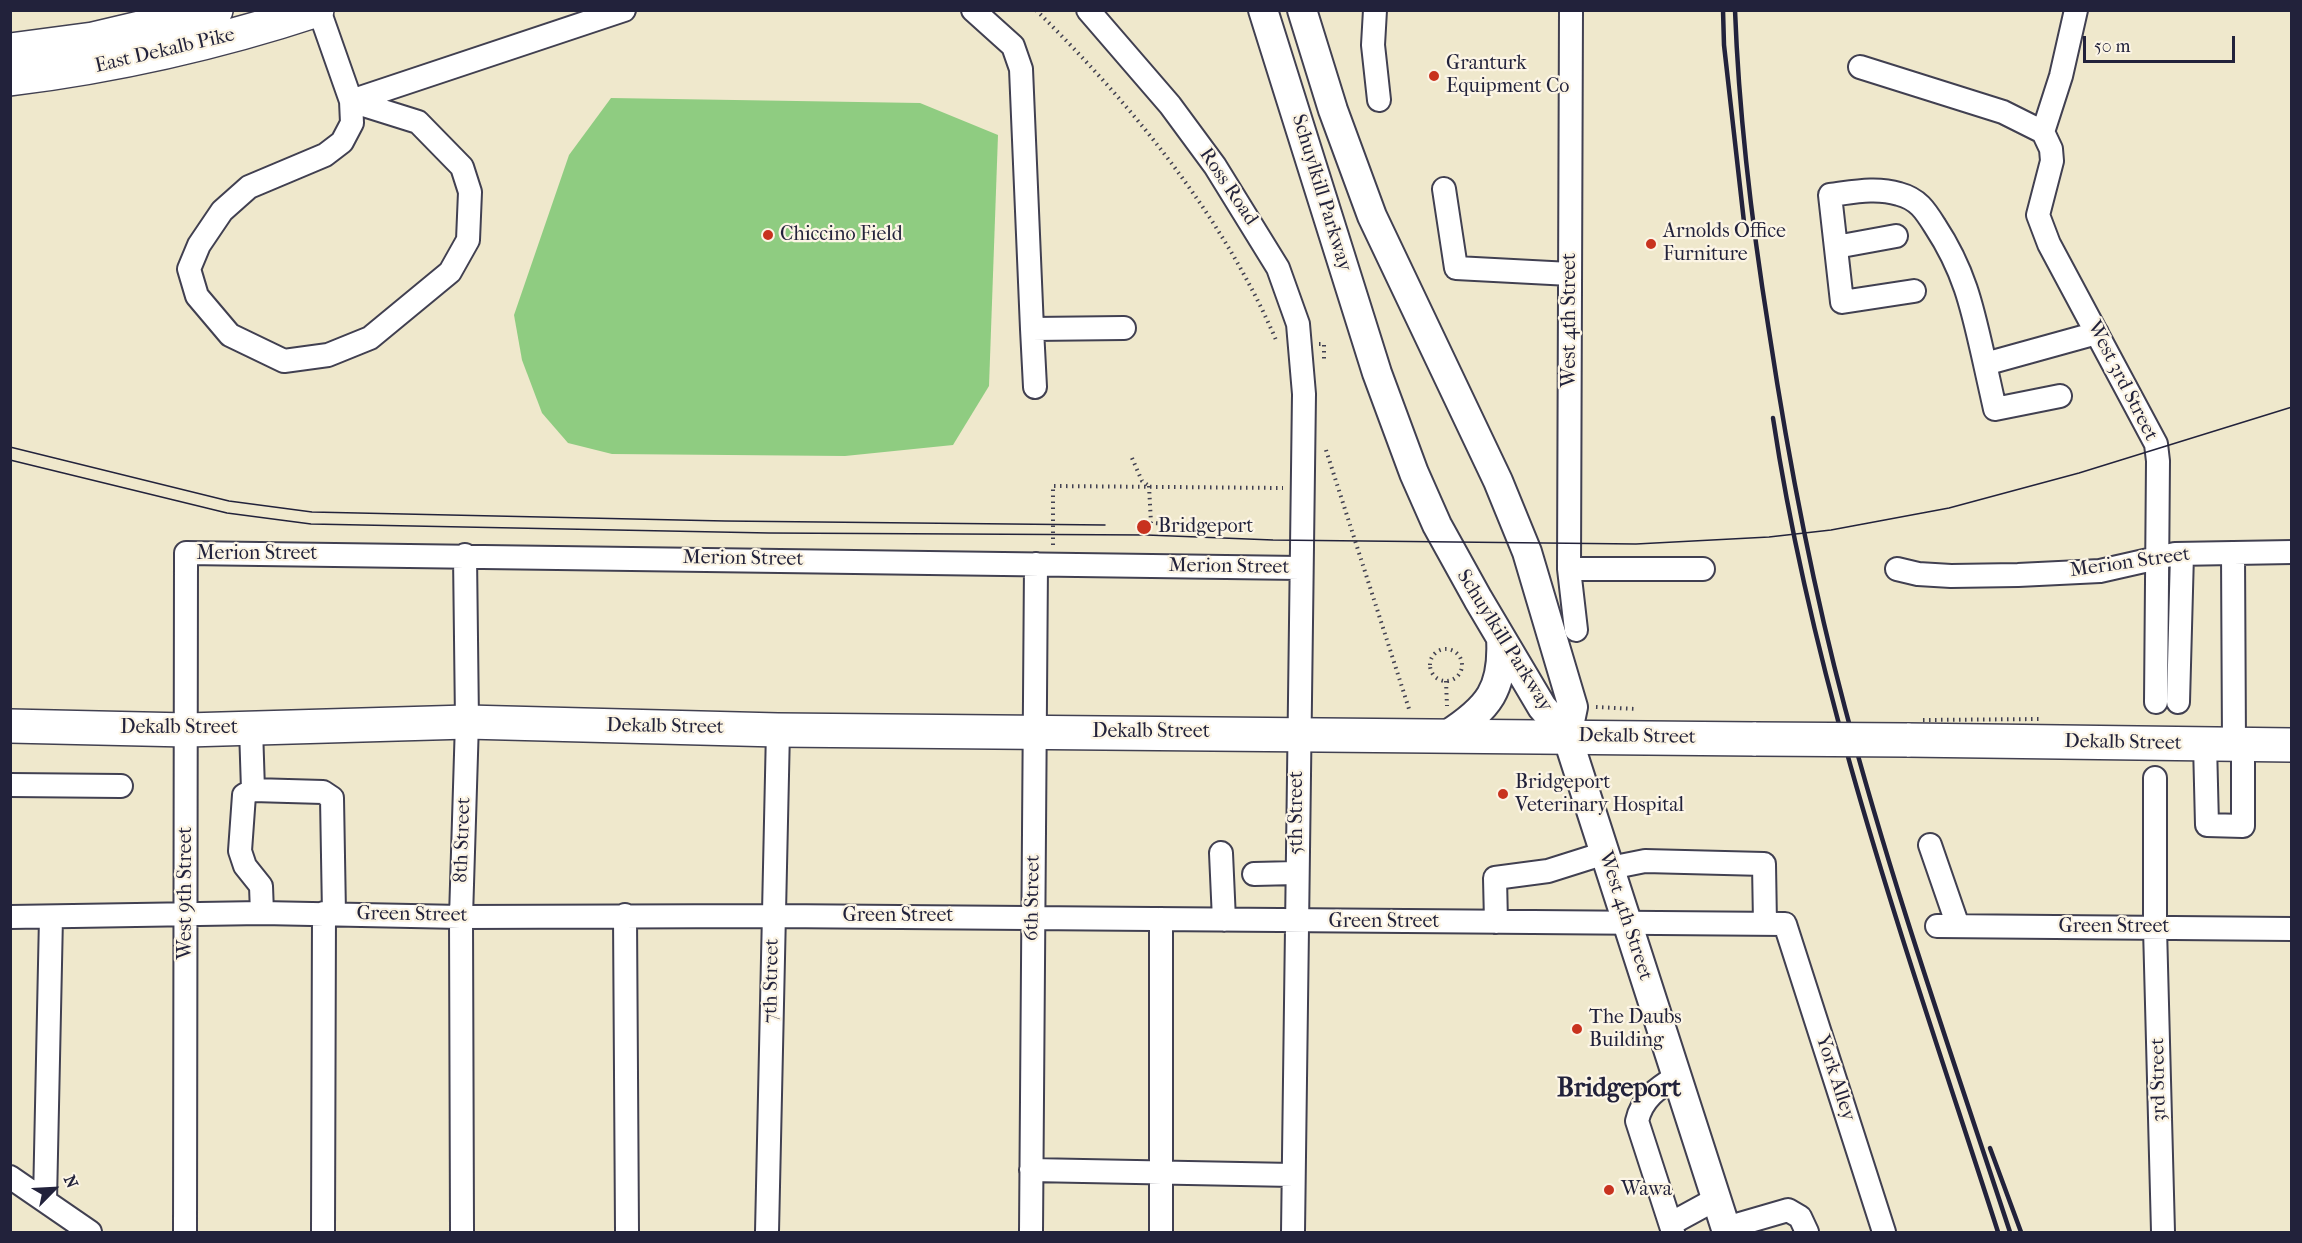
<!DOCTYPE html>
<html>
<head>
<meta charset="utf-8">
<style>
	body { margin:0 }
	#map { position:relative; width:2302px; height:1243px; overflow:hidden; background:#efe8cc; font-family:"IM FELL French Canon",serif }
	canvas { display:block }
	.frame { position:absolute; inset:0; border:12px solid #22223b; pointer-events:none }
	.north { position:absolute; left:24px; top:1159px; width:60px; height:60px; -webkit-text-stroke:4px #fcf5e5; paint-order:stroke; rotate:66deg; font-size:16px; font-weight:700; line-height:24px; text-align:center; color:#22223b }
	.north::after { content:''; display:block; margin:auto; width:21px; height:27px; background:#22223b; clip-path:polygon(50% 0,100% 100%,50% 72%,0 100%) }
	.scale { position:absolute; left:2083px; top:36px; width:152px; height:27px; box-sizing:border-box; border:3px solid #22223b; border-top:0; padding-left:8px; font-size:18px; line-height:21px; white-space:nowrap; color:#22223b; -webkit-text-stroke:4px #fcf5e5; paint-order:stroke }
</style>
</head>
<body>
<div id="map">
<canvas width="2302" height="1243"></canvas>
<div class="frame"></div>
<div class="north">N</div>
<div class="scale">50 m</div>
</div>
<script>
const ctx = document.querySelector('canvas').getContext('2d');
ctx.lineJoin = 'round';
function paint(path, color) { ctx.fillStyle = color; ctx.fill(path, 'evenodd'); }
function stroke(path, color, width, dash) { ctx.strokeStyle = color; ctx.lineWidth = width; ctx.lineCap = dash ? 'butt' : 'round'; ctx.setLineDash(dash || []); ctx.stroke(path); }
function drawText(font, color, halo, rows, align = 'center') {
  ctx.font = font + ' "IM FELL French Canon",serif'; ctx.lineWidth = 4.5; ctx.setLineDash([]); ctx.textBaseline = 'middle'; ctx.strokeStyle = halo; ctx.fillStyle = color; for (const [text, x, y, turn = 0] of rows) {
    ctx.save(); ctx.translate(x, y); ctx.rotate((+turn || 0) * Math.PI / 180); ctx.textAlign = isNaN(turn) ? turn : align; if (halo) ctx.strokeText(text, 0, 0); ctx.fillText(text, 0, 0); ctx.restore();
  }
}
paint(new Path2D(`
	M611,98L920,103L998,135L989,386L953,445L845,456L612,454L568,443L542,413L522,360L514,315L569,155Z`), '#8fcc81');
const minor = new Path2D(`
	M319,10L351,101L352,123L342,142L325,155L249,187L222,211L199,245L189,269L197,296L230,335L284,361L328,355L370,338L450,272L468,240L470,192L462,167L418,122L351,101
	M973,10L1013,46L1021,69L1032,329L1124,328
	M1088,10L1170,105L1215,166L1278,268L1298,324L1304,394L1293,1232
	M1375,10L1373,45L1379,100
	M1571,10L1569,569L1576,630
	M1860,67L2003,112L2043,132
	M351,101L624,10
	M2043,132L2051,149L2052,161L2038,215L2049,244L2156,444L2158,461L2156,702
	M2043,132L2061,76L2076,10
	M1444,189L1456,268L1570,274
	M1836,247L1896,236
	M1914,291L1842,302L1830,195C1854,192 1876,187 1899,194C1918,199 1925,210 1935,226C1966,273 1973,311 1985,364
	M1032,329L1035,387
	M2060,396L1995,409L1985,364L2097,333
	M2233,553L2234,745
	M1569,569H1703
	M1897,569L1918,574L1951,576L2018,575L2100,571L2175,554L2292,552
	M2178,702L2182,554
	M251,728L253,790
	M2205,744L2207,825L2243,826V745
	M2155,778V928L2163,1232
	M10,785L121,786
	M1930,845L1958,926
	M1221,853L1224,920
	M1610,868L1645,861L1764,864L1765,924
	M1254,874L1296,873
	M262,913L261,886L245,866L240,851L244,795L253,790L323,792L332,798L334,914
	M625,915L627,1232
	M10,917L262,913L461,917L774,916L1785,924L1884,1232
	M1496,922L1495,878L1548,871L1605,853
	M1937,926L2292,929
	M1031,1170L1293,1175
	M10,1177L90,1232
	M45,1201L51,917
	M1672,1223L1716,1199
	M1726,1228L1788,1210L1800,1217L1807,1232
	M185,1232L186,553L1300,568
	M323,1232L324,913
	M462,1232L461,917L467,722L465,555
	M767,1232L778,730
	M1031,1232L1036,564
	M1161,1232V919
	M1673,1232L1637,1121C1642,1098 1658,1088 1677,1076`);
const major = new Path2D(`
	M1263,10L1377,373L1414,473L1437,525L1478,599L1542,707L1567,736L1727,1232
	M1302,10L1333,110L1372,216L1498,481L1527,552L1573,707L1567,736
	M1447,735C1489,708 1504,689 1501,638`);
const highway = new Path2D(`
	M10,50L93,39L216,10
	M10,79C115,66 217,43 317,10
	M10,726L187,730L467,722L778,730L1756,739
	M1907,740L2292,745`);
stroke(minor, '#414051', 26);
stroke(major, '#414051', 32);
stroke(highway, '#414051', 36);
stroke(new Path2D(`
	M1036,10C1132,105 1223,216 1276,340H1279
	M1319,344H1324V359
	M1326,450L1410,712
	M1132,458L1142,481L1149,486
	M1149,486L1151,523L1169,524V527
	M1053,545V486L1283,488
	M1430 665a16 16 0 1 1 32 0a16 16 0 1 1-32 0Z
	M1446,681L1447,706
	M1596,707L1636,709`), '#414051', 4, [1.5, 4.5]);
stroke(minor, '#fff', 22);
stroke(major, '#fff', 28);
stroke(highway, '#fff', 33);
stroke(new Path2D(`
	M10,447L229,501L312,512L725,521L1105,525
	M10,460L227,513L311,524L769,533L1147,535L1273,540L1636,544L1769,537L1831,530L1949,508L2079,473L2292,407`), '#22223b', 1.5);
stroke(new Path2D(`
	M1723,10L1724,45L1744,222
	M1735,10C1739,118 1752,225 1769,331C1788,457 1812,584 1845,708C1892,885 1953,1059 2010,1232
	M1773,418C1815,697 1912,965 1998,1232
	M1990,1148L2021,1232`), '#22223b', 4.5);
const highwayBridge = new Path2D(`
	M1756,739L1907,740`);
stroke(highwayBridge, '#414051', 36, []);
stroke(new Path2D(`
	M1923,720L2040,719`), '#414051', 4, [1.5, 4.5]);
stroke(highwayBridge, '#fff', 33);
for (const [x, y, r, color] of [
	[1434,76,6,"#c8321e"],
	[768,235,6,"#c8321e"],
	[1651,244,6,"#c8321e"],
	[1144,527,8,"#c8321e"],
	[1503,794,6,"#c8321e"],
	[1577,1029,6,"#c8321e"],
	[1609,1190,6,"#c8321e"]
]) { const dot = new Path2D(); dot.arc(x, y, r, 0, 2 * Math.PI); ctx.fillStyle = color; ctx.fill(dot); stroke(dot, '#fcf5e5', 2); }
drawText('20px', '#22223b', '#fcf5e5', [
	["East Dekalb Pike",165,51,-13],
	["Ross Road",1228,187,56],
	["Schuylkill Parkway",1321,193,73],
	["West 4th Street",1570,320,-90],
	["West 3rd Street",2122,381,63],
	["Merion Street",257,554],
	["Merion Street",743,559,1],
	["Merion Street",2130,563,-8],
	["Merion Street",1229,567,1],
	["Schuylkill Parkway",1504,641,58],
	["Dekalb Street",665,727,1],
	["Dekalb Street",179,728],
	["Dekalb Street",1151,732],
	["Dekalb Street",1637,737,1],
	["Dekalb Street",2123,743,1],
	["5th Street",1297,813,-90],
	["8th Street",463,840,-88],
	["West 9th Street",186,893,-90],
	["6th Street",1033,898,-89],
	["Green Street",412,915,1],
	["Green Street",898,916],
	["West 4th Street",1625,916,72],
	["Green Street",1384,922],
	["Green Street",2114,927],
	["7th Street",772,981,-89],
	["York Alley",1835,1078,72],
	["3rd Street",2159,1080,-91]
]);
drawText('20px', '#22223b', '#fcf5e5', [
	["Granturk",1446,64],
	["Equipment Co",1446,87],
	["Arnolds Office",1663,232],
	["Furniture",1663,255],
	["Chiccino Field",780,235],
	["Bridgeport",1158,527],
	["Bridgeport",1515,783],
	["Veterinary Hospital",1515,806],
	["The Daubs",1589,1018],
	["Building",1589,1041],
	["Wawa",1621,1190]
], 'left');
drawText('bold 26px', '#22223b', '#fcf5e5', [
	["Bridgeport",1619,1090]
]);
</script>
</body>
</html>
